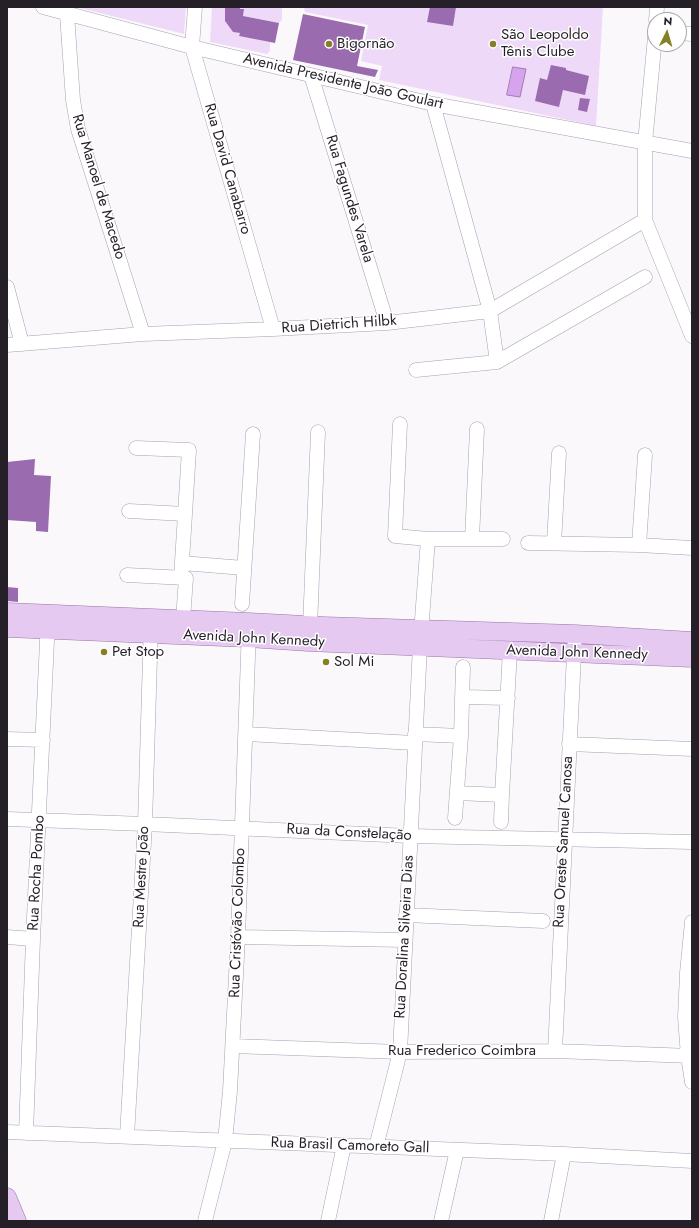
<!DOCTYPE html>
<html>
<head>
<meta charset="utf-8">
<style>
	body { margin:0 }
	#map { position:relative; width:699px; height:1228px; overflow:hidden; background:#fbf8fc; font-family:Jost,sans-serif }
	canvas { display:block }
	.frame { position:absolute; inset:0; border:8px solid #251f27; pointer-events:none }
	.north { position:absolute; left:647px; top:12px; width:40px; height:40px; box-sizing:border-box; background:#fff; border:1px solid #a8a5a9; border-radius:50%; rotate:5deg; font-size:11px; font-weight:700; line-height:16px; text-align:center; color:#251f27 }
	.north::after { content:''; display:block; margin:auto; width:14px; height:18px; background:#857f26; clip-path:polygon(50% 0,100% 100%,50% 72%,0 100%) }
</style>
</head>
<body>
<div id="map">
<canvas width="699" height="1228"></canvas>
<div class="frame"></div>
<div class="north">N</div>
</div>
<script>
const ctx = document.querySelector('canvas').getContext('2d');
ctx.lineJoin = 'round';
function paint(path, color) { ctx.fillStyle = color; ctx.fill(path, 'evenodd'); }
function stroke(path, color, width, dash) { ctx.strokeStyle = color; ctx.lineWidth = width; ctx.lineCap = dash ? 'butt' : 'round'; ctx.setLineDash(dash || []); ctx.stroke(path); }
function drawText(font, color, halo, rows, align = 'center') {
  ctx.font = font + ' Jost,sans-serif'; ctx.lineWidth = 3; ctx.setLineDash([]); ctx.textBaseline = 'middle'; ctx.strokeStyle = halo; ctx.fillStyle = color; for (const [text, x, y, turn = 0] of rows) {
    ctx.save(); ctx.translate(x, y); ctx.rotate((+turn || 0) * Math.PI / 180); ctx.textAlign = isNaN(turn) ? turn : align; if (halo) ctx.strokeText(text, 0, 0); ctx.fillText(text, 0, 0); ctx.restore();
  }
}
paint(new Path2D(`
	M76,7H186L184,34Z
	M212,7H225V21L233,32L240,33L239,36L270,42V51L267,54L210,42Z
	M240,7H282V20L279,23L243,16L244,9H240Z
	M304,7H603L596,126L379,80L382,66L361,61L368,25L305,12Z`), '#eedaf8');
const water = new Path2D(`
	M513,67L526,69L520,97L507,95Z`);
paint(water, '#d6a4ec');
stroke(water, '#a17cb1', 1);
paint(new Path2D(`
	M225,7H240V9H244L243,16L279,23L275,43L239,36L240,33L233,32L225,21Z
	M430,7H456L453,26L427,22Z
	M303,14L365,27L357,66L378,70L375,77L293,60Z
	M551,65L566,68V70L589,76L585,95L563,90L559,107L535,101L540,78L547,80Z
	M580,98L590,99L587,112L578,110Z
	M35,459L34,475L51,476L48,532L36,531V522L7,520V462Z
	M7,587L18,588V602L7,601Z`), '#9a6bae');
const minor = new Path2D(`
	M43,7L192,47L433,104L692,151
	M195,7L192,47L273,329
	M67,14L73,100L78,129L143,334
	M656,20L657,7
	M679,33L692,34
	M655,37L645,143V220L692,336
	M311,75L387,323
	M433,104L490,311L497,362
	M7,287L22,344
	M7,345L143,334L273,329L387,323L490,311L645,220
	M416,370L497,362L645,277
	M400,424L395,536L428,539H503
	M136,448L189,450L181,578
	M129,511L185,514
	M472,539L477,429
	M528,543L639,545L692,548
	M554,543L559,453
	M639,545L645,455
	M182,563L244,568
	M127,575L186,578L183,619
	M242,604L253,434
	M310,626L318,432
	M462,697L508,698
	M246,734L415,743
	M415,734L461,736L455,818
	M461,736L463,667
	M7,739L43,740
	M569,744L692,749
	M457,793L502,795L501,822
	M502,795L510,650
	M7,819L145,824L410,836L692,842
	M406,915L543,921
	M692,922L687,973L685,1017L688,1056L692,1082
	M7,937L33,939
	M238,937L405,940
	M233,1046L400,1052L555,1051L692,1056
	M555,1051L575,634
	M7,1132L564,1154L692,1161
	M26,1133L33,939L48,620
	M127,1136L145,824L151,624
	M376,1147L400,1052L420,646L428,539
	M205,1221L225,1141L230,1091L238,937L249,628
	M328,1221L344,1145
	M441,1221L457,1150
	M551,1221L564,1154`);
const major = new Path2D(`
	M7,612L249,622L324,626L575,634L692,641
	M7,628L248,638L308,642L692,658
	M7,1197L17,1221`);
stroke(minor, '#ab9db2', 15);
stroke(major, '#9776a4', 19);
stroke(minor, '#fff', 14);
stroke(major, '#e5c9f1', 18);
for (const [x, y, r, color] of [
	[329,44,4,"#857f26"],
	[493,44,4,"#857f26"],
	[104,652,4,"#857f26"],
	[326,662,4,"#857f26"]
]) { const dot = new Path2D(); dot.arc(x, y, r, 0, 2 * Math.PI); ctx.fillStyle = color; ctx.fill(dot); stroke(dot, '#fff', 1.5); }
drawText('15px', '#251f27', '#fff', [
	["São Leopoldo",501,35],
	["Tênis Clube",501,52],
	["Bigornão",337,44],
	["Pet Stop",112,652],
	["Sol Mi",334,662]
], 'left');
drawText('15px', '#251f27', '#fff', [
	["Avenida Presidente João Goulart",343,82,13],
	["Rua David Canabarro",227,169,74],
	["Rua Manoel de Macedo",98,187,73],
	["Rua Fagundes Varela",349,199,73],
	["Rua Dietrich Hilbk",339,325,-4],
	["Avenida John Kennedy",254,639,3],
	["Avenida John Kennedy",577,653,2],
	["Rua da Constelação",349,833,3],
	["Rua Oreste Samuel Canosa",564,842,-87],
	["Rua Rocha Pombo",37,873,-87],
	["Rua Mestre João",142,877,-87],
	["Rua Cristóvão Colombo",238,923,-88],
	["Rua Doralina Silveira Dias",405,937,-87],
	["Rua Frederico Coimbra",462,1051],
	["Rua Brasil Camoreto Gall",350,1146,2]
]);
</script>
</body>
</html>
